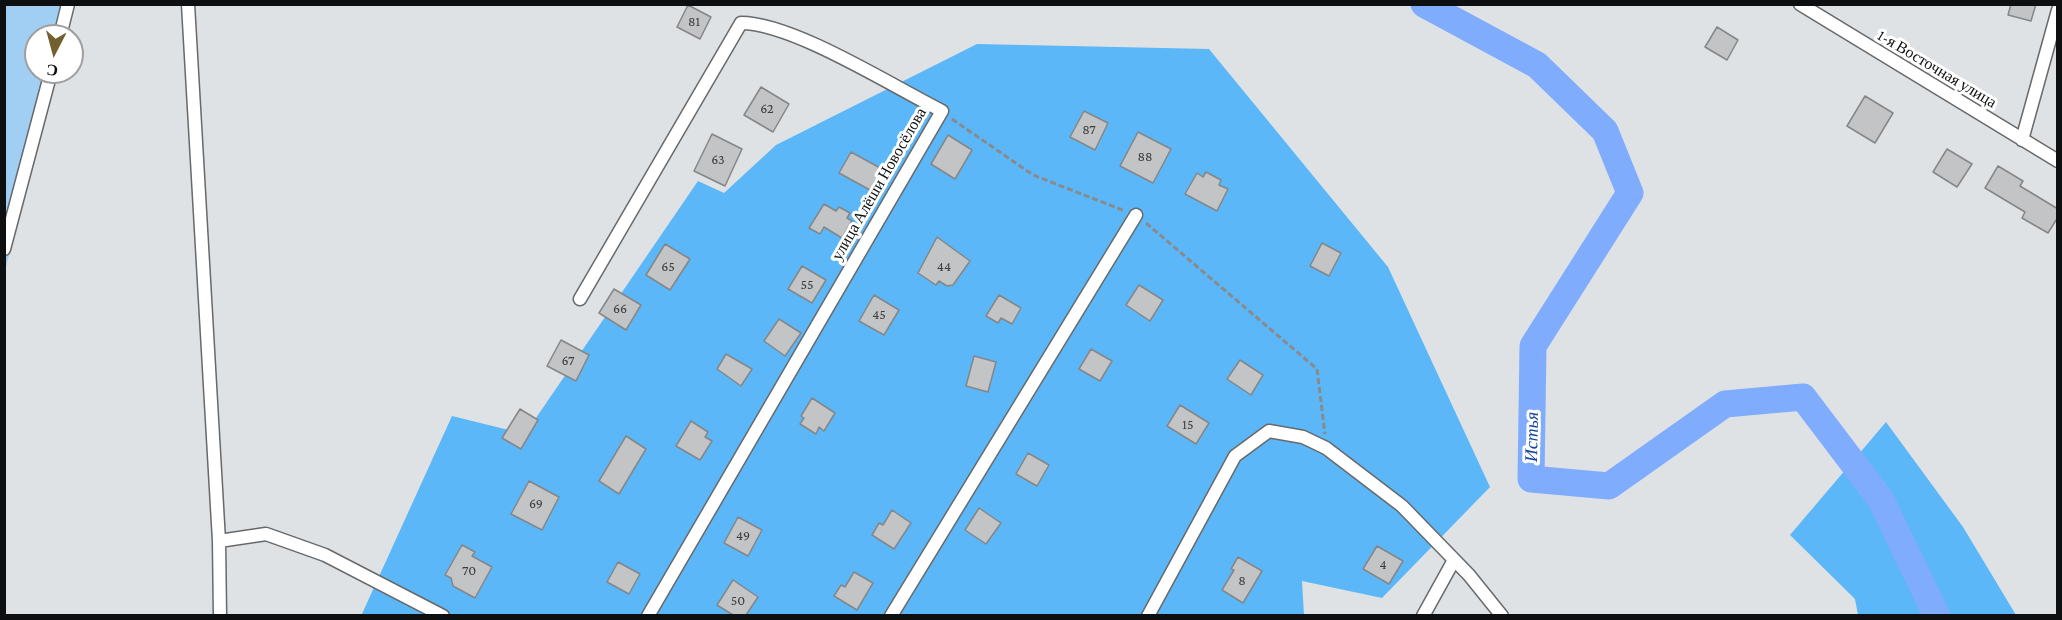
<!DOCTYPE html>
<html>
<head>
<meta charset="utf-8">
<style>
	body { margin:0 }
	#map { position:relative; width:2062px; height:620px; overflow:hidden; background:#dfe2e4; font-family:"Crimson Pro",serif }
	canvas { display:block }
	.frame { position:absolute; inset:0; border:6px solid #0e0f10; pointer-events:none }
	.north { position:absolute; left:24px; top:24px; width:60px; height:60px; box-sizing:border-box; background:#fff; border:2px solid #9f9f9f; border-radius:50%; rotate:186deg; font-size:16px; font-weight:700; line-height:24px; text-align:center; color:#0e0f10 }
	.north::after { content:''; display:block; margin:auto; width:21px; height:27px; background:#72602e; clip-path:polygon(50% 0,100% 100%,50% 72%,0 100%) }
</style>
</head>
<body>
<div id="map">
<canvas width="2062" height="620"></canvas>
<div class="frame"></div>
<div class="north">С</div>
</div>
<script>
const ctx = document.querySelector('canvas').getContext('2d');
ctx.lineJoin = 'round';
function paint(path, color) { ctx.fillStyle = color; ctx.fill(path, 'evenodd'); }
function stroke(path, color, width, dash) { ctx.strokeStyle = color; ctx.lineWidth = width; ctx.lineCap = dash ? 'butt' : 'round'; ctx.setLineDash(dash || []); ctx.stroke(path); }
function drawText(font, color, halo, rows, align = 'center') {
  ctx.font = font + ' "Crimson Pro",serif'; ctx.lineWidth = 6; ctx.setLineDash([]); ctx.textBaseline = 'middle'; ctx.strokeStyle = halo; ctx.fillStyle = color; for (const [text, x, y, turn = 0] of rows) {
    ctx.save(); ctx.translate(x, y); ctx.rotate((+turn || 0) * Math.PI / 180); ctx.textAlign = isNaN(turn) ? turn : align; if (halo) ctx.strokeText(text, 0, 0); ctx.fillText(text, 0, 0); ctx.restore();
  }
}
paint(new Path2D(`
	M5,5H74L65,36H36V72H56L5,271Z`), '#a0cff3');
paint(new Path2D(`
	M977,44L1209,49L1388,267L1490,487L1382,598L1302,581L1304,615L361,616L452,416L525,434L698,181L724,193L776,145Z
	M1886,422L1963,527L2016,615H1858L1855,599L1790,535Z`), '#5bb7f8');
stroke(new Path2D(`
	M1424,4L1537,65L1605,131L1630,193L1533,346L1531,479L1609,486L1725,404L1803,397L1881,500L1937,616`), '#80acfe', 27);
const building = new Path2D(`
	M2011,4H2036L2031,21L2008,15Z
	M688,5L711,17L700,39L677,27Z
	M1717,27L1738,40L1727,60L1705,47Z
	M761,87L789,104L773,132L744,115Z
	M1865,96L1893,113L1875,143L1847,126Z
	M1084,111L1108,123L1095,150L1070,137Z
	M1138,132L1171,149L1153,183L1120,166Z
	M712,134L742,149L725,186L694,171Z
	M948,135L972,150L955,179L931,164Z
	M1947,149L1972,164L1957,187L1933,172Z
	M851,152L882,169L870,190L839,173Z
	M1998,166L2023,181L2020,186L2058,209V217L2048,233L2022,218L2025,212L1985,188Z
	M1206,172L1221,180L1219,185L1228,189L1217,211L1185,194L1197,173L1203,177Z
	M824,204L836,211L839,207L850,213L847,218L852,221L842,238L824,227L820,234L809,228Z
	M937,237L970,261L953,285L947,286L939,281L936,285L918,273Z
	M1322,243L1341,253L1329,276L1310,266Z
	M665,244L690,259L670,290L646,275Z
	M802,266L826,280L812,303L788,289Z
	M1139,285L1163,300L1150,321L1126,305Z
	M614,289L641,305L626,330L599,313Z
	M874,295L899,310L884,335L859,321Z
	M999,295L1021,308L1012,324L1001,318L998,323L986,316Z
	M779,319L801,333L785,356L764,341Z
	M561,340L589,355L576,381L547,366Z
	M1091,349L1112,361L1100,381L1079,369Z
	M726,354L752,369L741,386L717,369Z
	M974,356L996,362L988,392L966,386Z
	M1240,360L1263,375L1251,395L1227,379Z
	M812,398L835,413L824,431L819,427L816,434L800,424L804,418L801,416Z
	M1180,405L1209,423L1196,444L1167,426Z
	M520,409L538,420L521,449L502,438Z
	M691,421L708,432L705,437L712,441L700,460L676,446Z
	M626,436L646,449L619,494L599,481Z
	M1028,453L1049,465L1037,486L1016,474Z
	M529,481L559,497L542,530L511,514Z
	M979,508L1001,523L986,544L965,530Z
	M892,510L911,523L894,549L872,535L879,523L883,525Z
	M738,517L762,530L748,556L724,543Z
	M462,545L475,552L472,556L492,567L475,598L453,586L451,578L445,575Z
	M1377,546L1403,561L1389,584L1363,569Z
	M1238,557L1262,571L1243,603L1222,590L1234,570L1231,569Z
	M618,562L640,574L629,594L607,582Z
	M854,572L873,583L857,610L834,596L841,585L845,587Z
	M733,580L758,597L746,615H733L717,605Z`);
paint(building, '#c2c4c6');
stroke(building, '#848688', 1.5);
const minor = new Path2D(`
	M188,4L219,541L220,616
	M1800,4L2058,161
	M60,36L68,4
	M2022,140L2058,10
	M4,249L51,72
	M580,299L741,23C793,23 892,86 942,111L648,616
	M219,541L266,534L325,555L443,616
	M891,616L1136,215
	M1148,616L1235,456L1269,431L1303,437L1326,448L1402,506L1469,575L1502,616
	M1423,616L1454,560`);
stroke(minor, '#67696b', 15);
stroke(new Path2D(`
	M952,119L1033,175L1125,211
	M1146,223L1317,369L1325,434`), '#888a8b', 3, [6, 3]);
stroke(minor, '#fff', 12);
drawText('14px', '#3b3c3e', null, [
	["81",694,22],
	["62",767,109],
	["87",1089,130],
	["88",1145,157],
	["63",718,160],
	["65",668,267],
	["44",944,267],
	["55",807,285],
	["66",620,309],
	["45",879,315],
	["67",568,361],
	["15",1188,425],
	["69",536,504],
	["49",743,536],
	["4",1383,565],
	["70",469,571],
	["8",1242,581],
	["50",738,601]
]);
drawText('16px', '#0e0f10', '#fff', [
	["1-я Восточная улица",1937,69,31],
	["улица Алёши Новосёлова",879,184,-60]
]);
drawText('italic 18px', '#1543a0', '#fff', [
	["Истья",1532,437,-89]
]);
</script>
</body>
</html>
